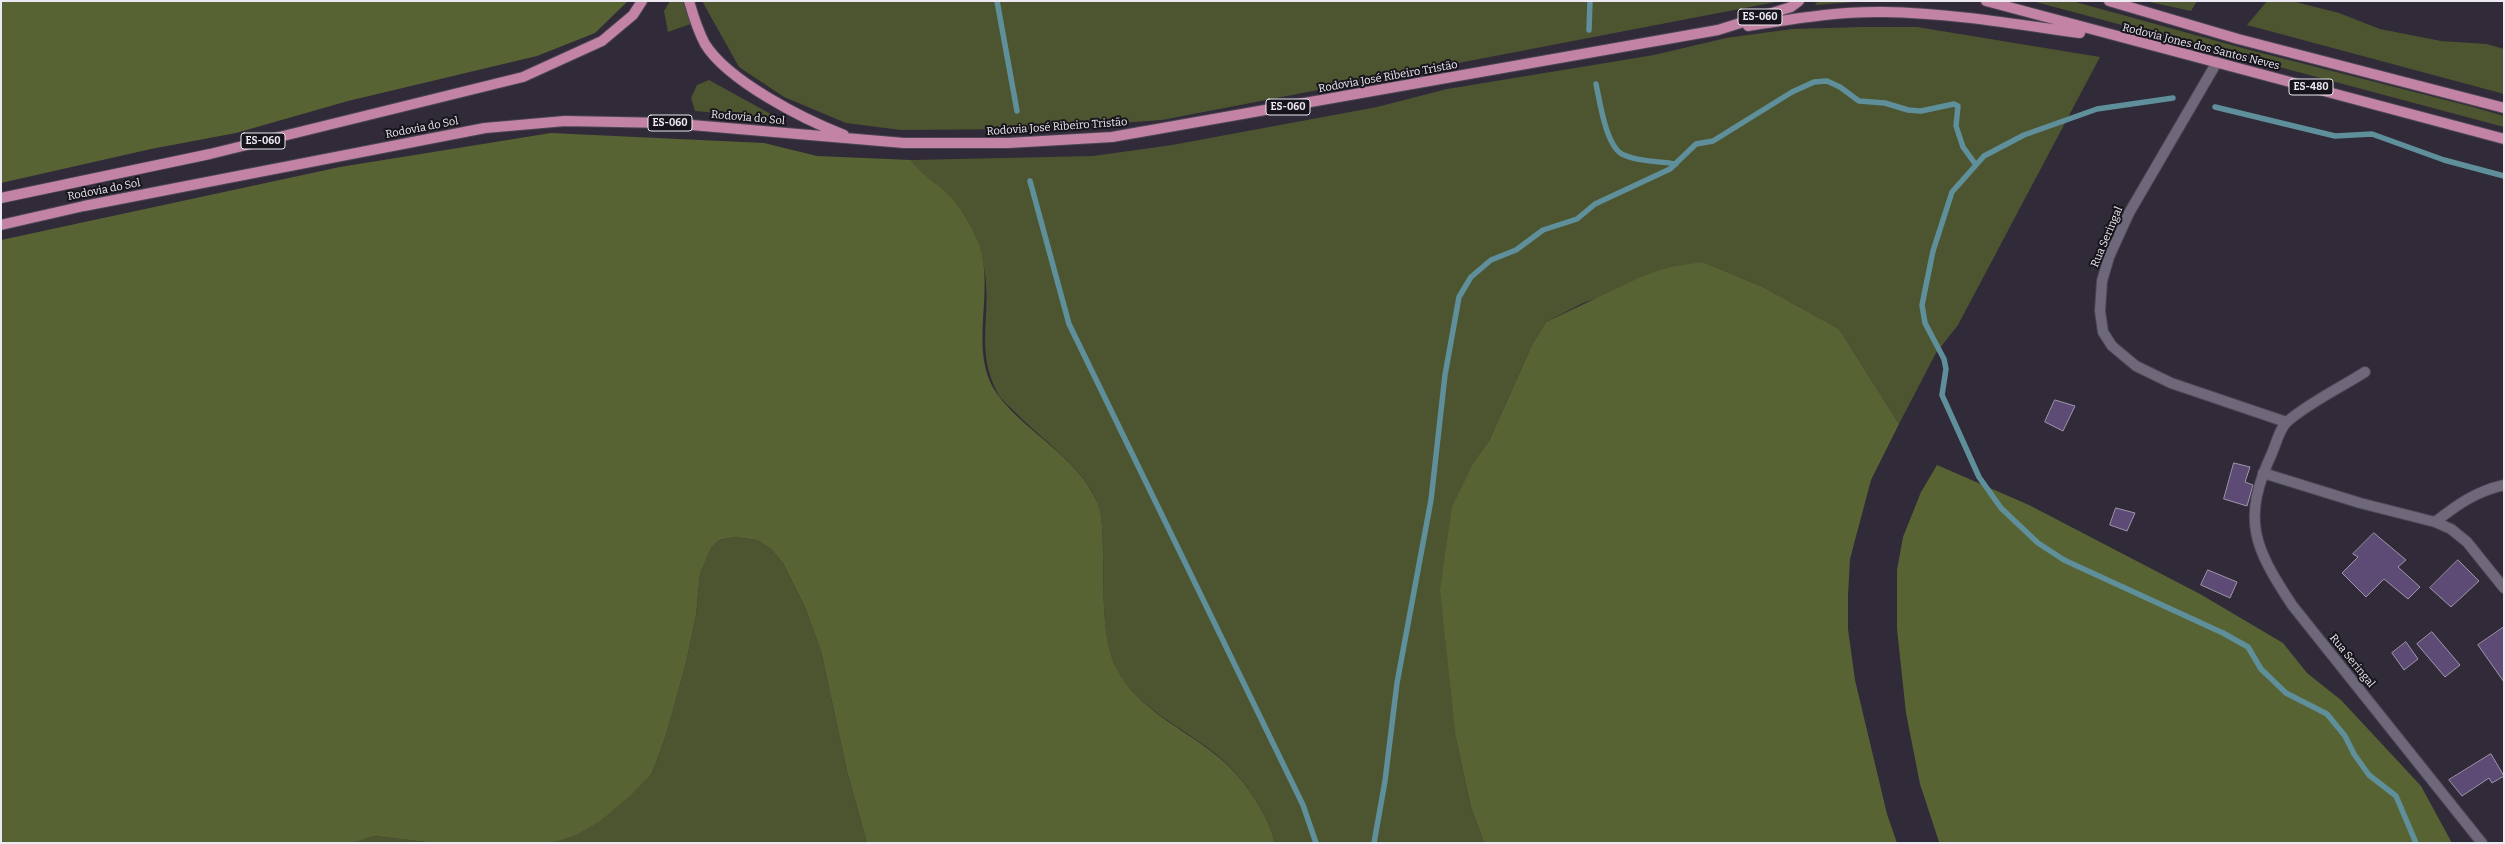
<!DOCTYPE html>
<html>
<head>
<meta charset="utf-8">
<style>
	body { margin:0 }
	#map { position:relative; width:2505px; height:844px; overflow:hidden; background:#302a39; font-family:Bitter,serif }
	canvas { display:block }
	.frame { position:absolute; inset:0; border:2px solid #ece9f3; pointer-events:none }
</style>
</head>
<body>
<div id="map">
<canvas width="2505" height="844"></canvas>
<div class="frame"></div>
</div>
<script>
const ctx = document.querySelector('canvas').getContext('2d');
ctx.lineJoin = 'round';
function paint(path, color) { ctx.fillStyle = color; ctx.fill(path, 'evenodd'); }
function stroke(path, color, width, dash) { ctx.strokeStyle = color; ctx.lineWidth = width; ctx.lineCap = dash ? 'butt' : 'round'; ctx.setLineDash(dash || []); ctx.stroke(path); }
function drawText(font, color, halo, rows, align = 'center') {
  ctx.font = font + ' Bitter,serif'; ctx.lineWidth = 4; ctx.setLineDash([]); ctx.textBaseline = 'middle'; ctx.strokeStyle = halo; ctx.fillStyle = color; for (const [text, x, y, turn = 0] of rows) {
    ctx.save(); ctx.translate(x, y); ctx.rotate((+turn || 0) * Math.PI / 180); ctx.textAlign = isNaN(turn) ? turn : align; if (halo) ctx.strokeText(text, 0, 0); ctx.fillText(text, 0, 0); ctx.restore();
  }
}
paint(new Path2D(`
	M670,1H692L699,21L668,32L664,11Z
	M702,1H1781L1162,120L1035,129L901,130L846,123L784,97L739,67Z
	M1818,1H1869L1815,5Z
	M2032,1H2072L2246,49L2473,107L2504,116V127Z
	M2145,1H2197L2191,11Z
	M2267,1H2292L2339,13L2380,29L2441,41L2487,44L2504,49V94L2247,25Z
	M1862,27H1917L2100,57L1958,325L1936,353L1899,424L1839,329L1765,288L1703,262L1583,303L1546,322L1532,345L1489,441L1475,460L1456,739L1471,807L1484,843H1275C1267,812 1242,775 1217,755C1183,727 1140,710 1117,671C1101,642 1104,583 1103,549C1102,535 1103,518 1098,504C1084,467 1043,441 1016,413C1010,407 1001,400 997,392C977,353 989,323 986,283C985,270 982,255 978,243C972,219 926,184 911,160L1093,156L1172,145L1377,107L1447,89L1654,55L1726,38L1792,29Z
	M709,80L778,118L695,111L691,98L697,85Z
	M735,537L757,540L771,549L783,563L805,607L821,651L847,771L867,843H552L572,837L652,773L666,735L686,663L696,616L700,574L711,548L719,540Z
	M374,836L435,843H353Z`), '#4c5530');
paint(new Path2D(`
	M1,1H628L595,33L537,56L348,101L236,133L151,149L1,183Z
	M551,133L764,143L817,156L911,160C921,176 941,185 953,200C961,209 974,231 978,242C997,290 966,351 998,395C1027,434 1079,457 1098,504C1103,517 1102,534 1103,549C1104,583 1101,641 1117,670C1139,710 1183,728 1216,755C1242,775 1267,812 1275,843H867L847,771L821,651L805,607L783,563L771,549L757,540L735,537L719,540L711,548L700,574L696,616L686,663L666,735L652,773L630,796L600,821L572,837L552,843H435L374,836L353,843H1V240L340,167Z
	M1703,262L1765,288L1839,329L1899,424L1871,480L1850,559L1848,596V629L1855,680L1887,814L1897,843H1484L1471,807L1456,739L1440,590L1452,507L1475,460L1489,441L1532,345L1546,322L1643,276L1670,267Z
	M1937,465L2029,505L2200,594L2283,643L2307,673L2341,700L2421,786L2452,843L1939,842L1920,784L1906,713L1897,629V570L1903,537L1921,492Z`), '#586334');
stroke(new Path2D(`
	M997,1L1017,111
	M1589,30L1590,1
	M1596,84C1600,102 1606,148 1624,155C1639,162 1659,161 1676,164
	M2173,98L2097,109L2024,135L1984,156L1952,192L1933,251L1922,305L1925,323L1944,359L1946,369L1942,395L1979,477L2001,508L2038,543L2064,560L2223,633L2248,647L2261,669L2286,693L2327,714L2345,736L2354,754L2369,775L2396,796L2416,843
	M2215,107L2335,136L2372,134L2444,160L2504,176
	M1030,181L1069,324L1303,805L1316,843
	M1374,843L1385,781L1397,683L1431,500L1445,375L1459,297L1471,277L1491,260L1516,250L1543,230L1577,219L1595,204L1670,169L1696,144L1713,141L1792,92L1814,82L1827,81L1840,87L1859,101L1885,103L1908,110L1921,111L1954,104L1958,106L1956,126L1963,147L1976,165`), '#5f8f9a', 5.5);
const building = new Path2D(`
	M2055,400L2075,406L2063,431L2045,422Z
	M2234,463L2250,467L2245,482L2253,485L2247,506L2224,499Z
	M2116,508L2135,513L2127,531L2110,525Z
	M2374,533L2406,560L2398,567L2420,587L2408,599L2384,579L2366,597L2342,573L2358,557L2353,554Z
	M2458,560L2479,581L2451,607L2430,588Z
	M2208,570L2237,582L2230,598L2201,585Z
	M2504,627V682L2478,645Z
	M2432,632L2460,665L2445,677L2417,644Z
	M2406,642L2418,659L2404,670L2392,653Z
	M2491,754L2504,776L2492,783L2489,778L2462,796L2449,780Z`);
paint(building, '#5d4b76');
stroke(building, '#9f97ab', 1);
const minor = new Path2D(`
	M2217,62L2129,213L2109,257L2102,281L2100,311L2103,332L2112,346L2136,366L2171,383L2286,422
	M2365,372C2340,388 2310,402 2288,421C2280,427 2276,444 2272,453C2241,520 2254,547 2292,605L2482,843
	M2263,473L2360,503L2435,522L2451,529L2467,542L2504,588
	M2435,522C2457,505 2476,491 2504,485`);
const primary = new Path2D(`
	M689,1C693,15 698,31 705,44C728,81 803,119 844,135
	M1986,1L2504,139
	M2109,1L2238,39L2504,108
	M1748,26C1793,19 1838,11 1884,12C1950,13 2015,24 2080,33
	M1,198L210,154L523,77L602,41L633,15L642,1
	M1,225L84,206L485,128L565,121L668,123L904,143H1008L1112,137L1718,30L1791,7L1799,1`);
stroke(minor, '#4b4653', 12);
stroke(primary, '#4b4653', 12);
stroke(minor, '#6f687b', 10);
stroke(primary, '#c283a4', 10);
for (const [x, y, w] of [
	[1760,17,44],
	[2311,87,44],
	[1288,107,44],
	[670,123,44],
	[263,141,44]
]) { const box = new Path2D(); box.roundRect(x - w / 2, y - 8, w, 16, 3); ctx.fillStyle = '#17141b'; ctx.fill(box); stroke(box, '#ece9f3', 1); }
drawText('bold 10px', '#ece9f3', null, [
	["ES-060",1760,17],
	["ES-480",2311,87],
	["ES-060",1288,107],
	["ES-060",670,123],
	["ES-060",263,141]
]);
drawText('11px', '#ece9f3', '#17141b', [
	["Rodovia Jones dos Santos Neves",2201,47,14],
	["Rodovia José Ribeiro Tristão",1388,77,-10],
	["Rodovia do Sol",748,118,5],
	["Rodovia José Ribeiro Tristão",1057,127,-4],
	["Rodovia do Sol",422,128,-11],
	["Rodovia do Sol",104,190,-11],
	["Rua Seringal",2107,237,-67],
	["Rua Seringal",2352,661,51]
]);
</script>
</body>
</html>
